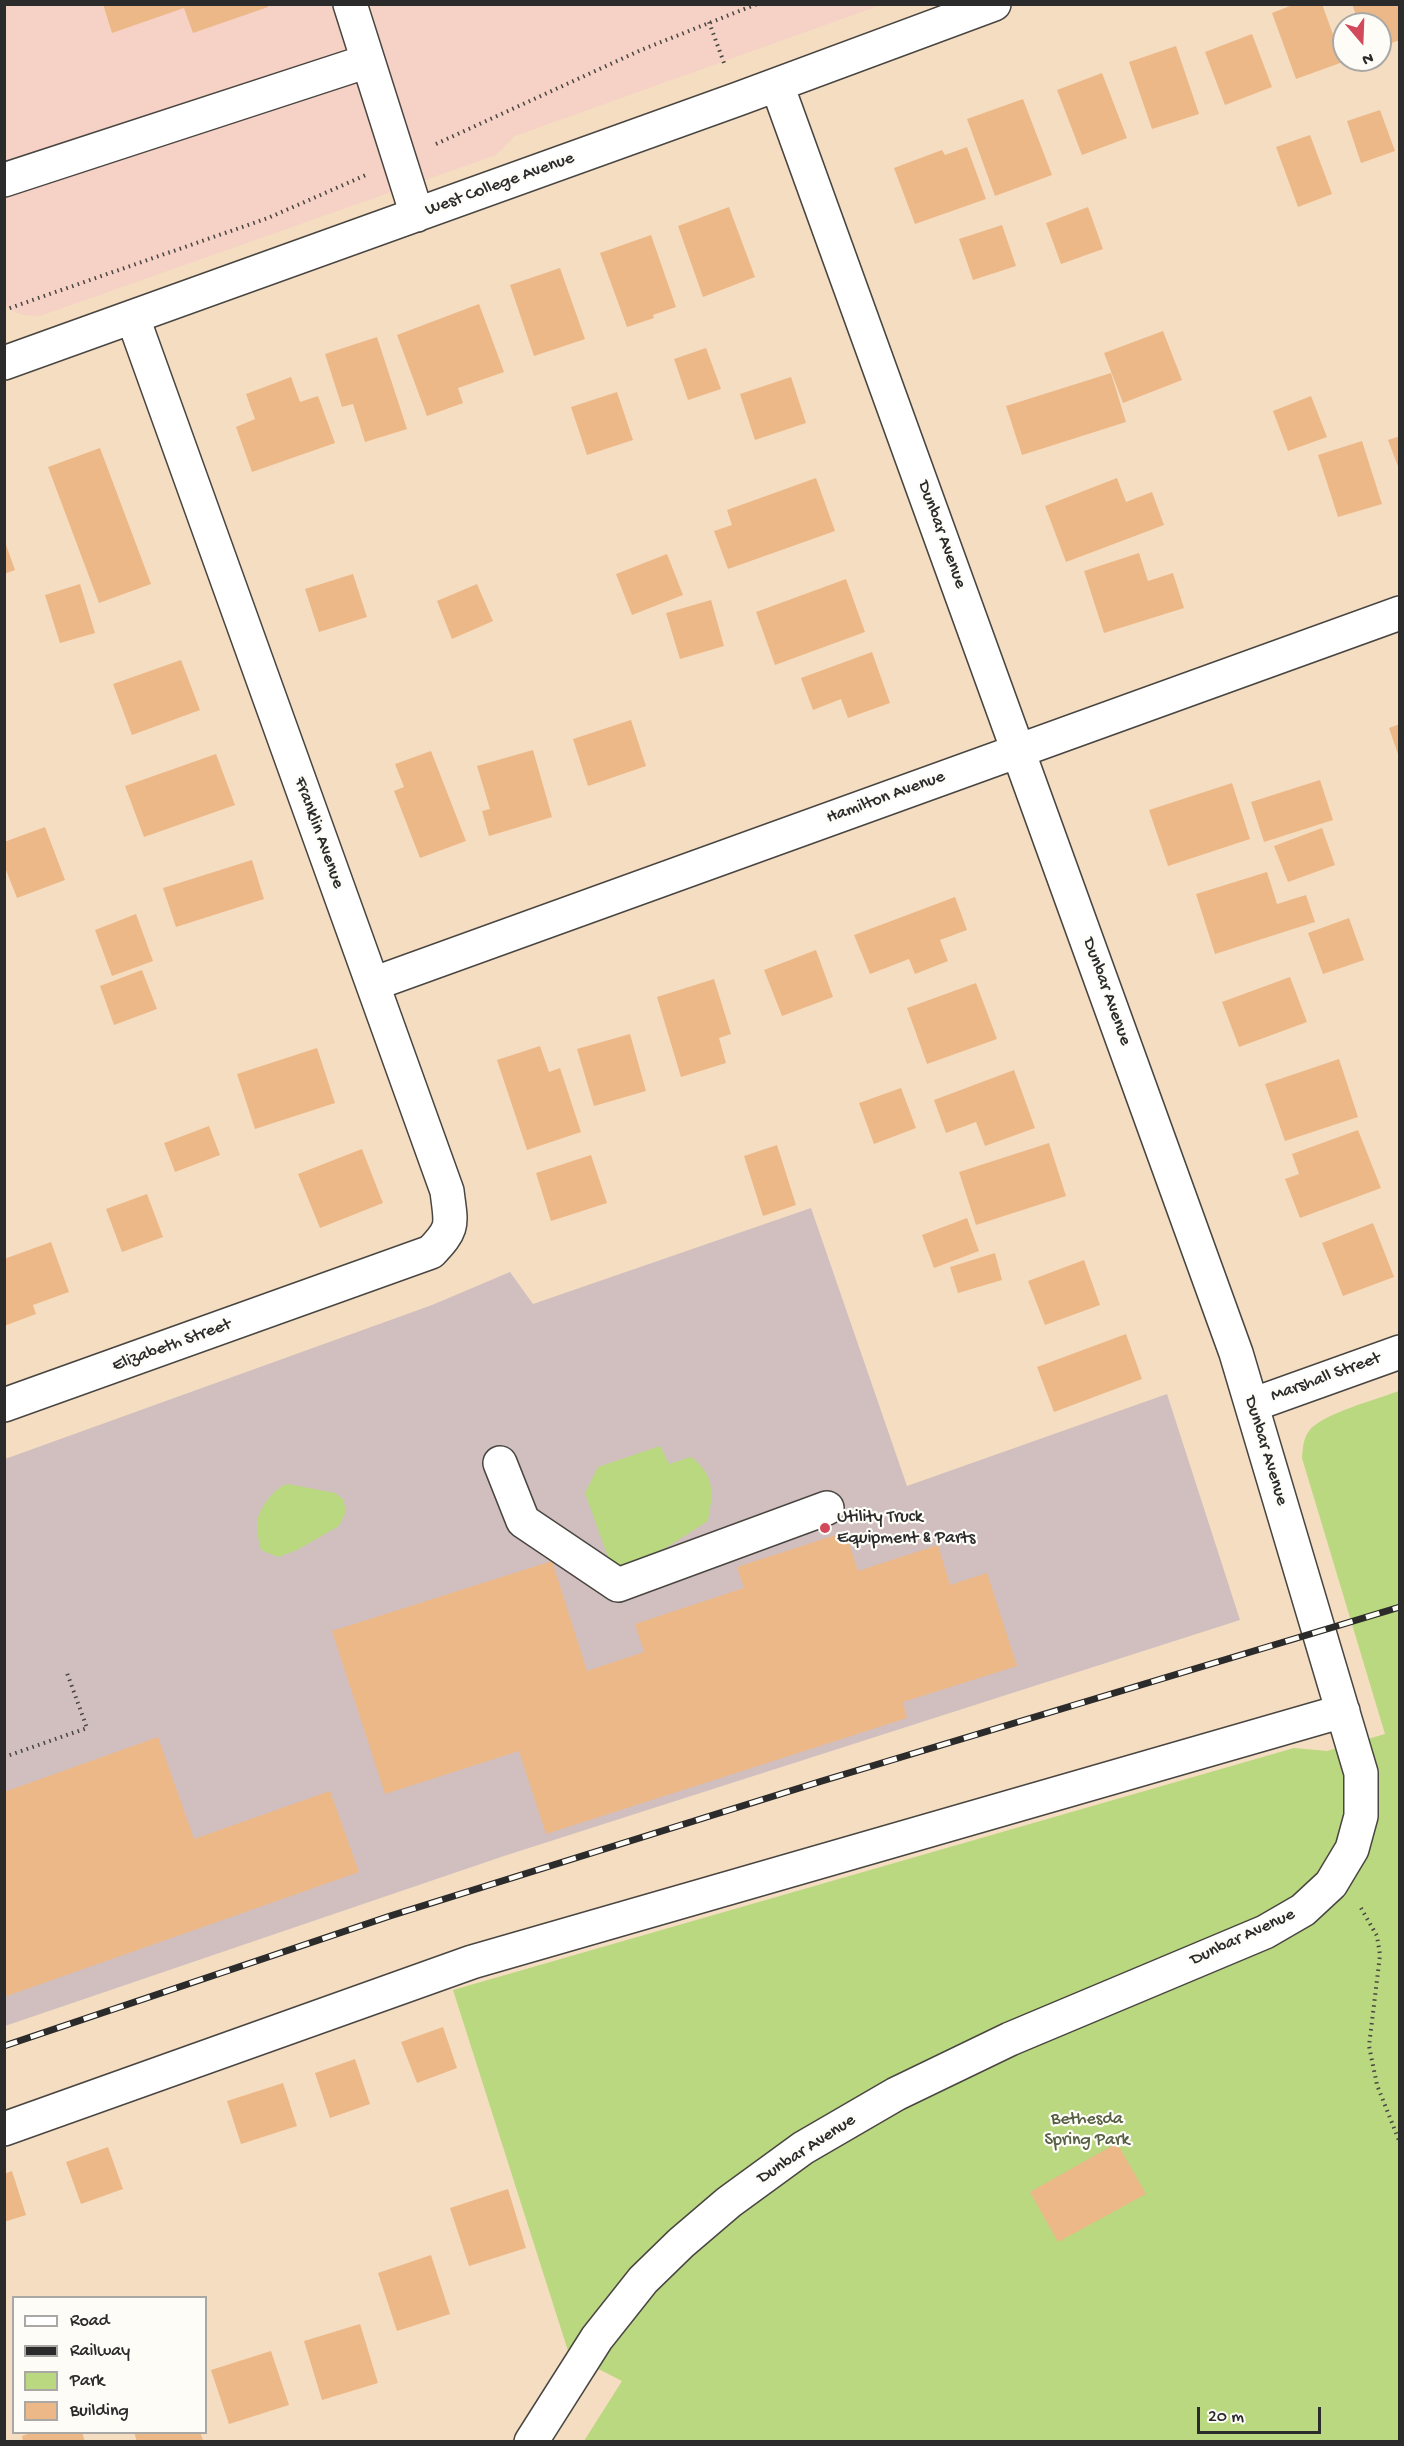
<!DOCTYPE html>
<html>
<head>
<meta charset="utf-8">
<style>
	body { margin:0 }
	#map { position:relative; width:1404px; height:2446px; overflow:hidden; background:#f5ddc2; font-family:"Gochi Hand",sans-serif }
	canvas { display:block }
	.frame { position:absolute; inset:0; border:6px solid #2b2b2b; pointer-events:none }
	.legend { position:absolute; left:12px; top:2296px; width:195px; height:138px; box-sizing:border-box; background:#fdfcf7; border:2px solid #a9a8a5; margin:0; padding:8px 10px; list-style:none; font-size:18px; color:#2b2b2b }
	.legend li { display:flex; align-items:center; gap:12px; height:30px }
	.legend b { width:30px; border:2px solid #a9a8a5 }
	.north { position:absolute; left:1332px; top:12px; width:60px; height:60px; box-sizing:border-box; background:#fdfcf7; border:2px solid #a9a8a5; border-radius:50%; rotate:161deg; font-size:16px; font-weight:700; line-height:24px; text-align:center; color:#2b2b2b }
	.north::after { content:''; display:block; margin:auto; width:21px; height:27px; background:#d1495b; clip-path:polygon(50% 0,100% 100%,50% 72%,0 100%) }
	.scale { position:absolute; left:1197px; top:2407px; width:124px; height:27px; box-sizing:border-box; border:3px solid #2b2b2b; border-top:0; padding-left:8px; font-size:18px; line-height:21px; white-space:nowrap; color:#2b2b2b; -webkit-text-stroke:4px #fdfcf7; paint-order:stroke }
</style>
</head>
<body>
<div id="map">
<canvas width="1404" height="2446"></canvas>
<div class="frame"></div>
<ul class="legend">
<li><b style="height:8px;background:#fff"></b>Road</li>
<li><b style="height:8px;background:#2b2b2b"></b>Railway</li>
<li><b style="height:16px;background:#b9d87f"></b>Park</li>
<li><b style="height:16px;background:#edb887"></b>Building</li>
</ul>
<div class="north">N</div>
<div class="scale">20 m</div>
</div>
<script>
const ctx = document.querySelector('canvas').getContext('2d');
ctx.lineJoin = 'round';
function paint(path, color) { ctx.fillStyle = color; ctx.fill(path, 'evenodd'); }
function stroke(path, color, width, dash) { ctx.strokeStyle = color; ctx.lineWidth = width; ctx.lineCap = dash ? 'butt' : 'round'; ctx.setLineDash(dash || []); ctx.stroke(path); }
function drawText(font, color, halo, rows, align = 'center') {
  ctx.font = font + ' "Gochi Hand",sans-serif'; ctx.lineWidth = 4.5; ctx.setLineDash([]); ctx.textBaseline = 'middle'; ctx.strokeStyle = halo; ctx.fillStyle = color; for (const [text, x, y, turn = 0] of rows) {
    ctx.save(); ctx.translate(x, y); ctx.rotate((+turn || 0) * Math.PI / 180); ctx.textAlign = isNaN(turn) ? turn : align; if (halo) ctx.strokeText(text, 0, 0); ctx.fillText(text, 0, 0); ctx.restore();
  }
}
paint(new Path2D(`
	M4,5H881L515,136L496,155L40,316L23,315L10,310L5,303Z`), '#f6d1c5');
paint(new Path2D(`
	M811,1208L907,1486L1167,1394L1240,1620L504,1856L5,2026V1459L432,1305L510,1272L533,1304Z`), '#d1bfbf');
paint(new Path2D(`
	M1399,1391V2441H584L622,2381L569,2354L453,1990L1294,1748L1327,1751L1385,1734L1302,1458C1303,1448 1303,1439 1309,1431C1321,1414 1378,1399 1399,1391Z
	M660,1446L669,1464L691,1457C716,1476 713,1494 708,1521L634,1568L618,1569L608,1557L585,1493L598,1467Z
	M288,1484L335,1493L343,1499L346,1511L339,1526L297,1550L278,1557L261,1550C259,1542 257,1534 257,1525C256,1512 275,1486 288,1484Z`), '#b9d87f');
paint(new Path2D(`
	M103,4H267L268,7L193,33L184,8L112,33Z
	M1295,4H1322L1343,62L1296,79L1272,13Z
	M1352,4H1400V40L1380,47V24H1359Z
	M1252,34L1272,87L1225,105L1205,52Z
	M1176,46L1199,114L1152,129L1129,62Z
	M1102,73L1127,138L1082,155L1057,90Z
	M1023,99L1052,175L995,196L967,119Z
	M1380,110L1395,151L1361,163L1347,121Z
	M1310,135L1332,194L1298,207L1276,147Z
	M967,147L986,199L915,224L894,168L942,150L945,155Z
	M729,207L755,277L703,297L678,226Z
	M1088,207L1103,249L1061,264L1046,223Z
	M1002,225L1016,266L973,280L959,239Z
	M651,235L676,307L653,315L654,318L627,327L600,253Z
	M560,268L585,339L534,356L510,285Z
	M479,304L504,372L458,388L463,403L427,416L397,335Z
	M1163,331L1182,380L1123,403L1104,353Z
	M377,337L407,429L365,442L353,404L342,407L325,354Z
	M706,348L721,389L688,400L674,359Z
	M1111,373L1126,422L1022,455L1006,406Z
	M291,377L300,402L318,396L335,443L252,472L236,427L255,419L246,394Z
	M791,377L806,423L755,440L740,394Z
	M617,392L633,440L587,455L571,407Z
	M1311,396L1327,437L1288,451L1273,411Z
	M1400,436V469H1399L1388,440Z
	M1362,441L1382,504L1338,517L1318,455Z
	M100,448L151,584L99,603L48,467Z
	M816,478L835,531L728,569L714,531L732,525L727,510Z
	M1117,478L1126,502L1152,492L1164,525L1066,562L1045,506Z
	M4,539L15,570L4,574Z
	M1139,553L1148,581L1173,573L1184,608L1104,633L1084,571Z
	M667,554L683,595L632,615L616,574Z
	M353,574L367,617L319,632L305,589Z
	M846,579L865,632L775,665L756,612Z
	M80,584L95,633L60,643L45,595Z
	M477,584L493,621L452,639L437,601Z
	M711,600L724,646L680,659L666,613Z
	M872,652L890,703L848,718L841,699L813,710L801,678Z
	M181,660L200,710L132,735L113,684Z
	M631,720L646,766L588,786L573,739Z
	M1400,724V757H1399L1389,728Z
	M533,750L552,817L489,836L482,811L490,809L477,766Z
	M431,751L466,841L420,858L394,791L404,787L395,764Z
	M216,754L235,805L144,837L125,786Z
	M1320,780L1333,820L1264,842L1251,802Z
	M1232,783L1250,839L1168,866L1149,810Z
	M45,827L65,880L17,898L4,865V842Z
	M1322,828L1335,865L1288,882L1274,846Z
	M252,860L264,899L176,927L163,888Z
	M1267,872L1277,904L1306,895L1315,922L1215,954L1196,894Z
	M955,897L967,930L940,940L948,961L915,974L909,959L870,974L854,935Z
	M136,914L153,961L112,976L95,930Z
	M1349,918L1364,960L1323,974L1308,933Z
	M816,950L833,997L782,1016L764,970Z
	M142,970L157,1009L114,1025L100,986Z
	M1290,977L1307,1022L1239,1047L1222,1002Z
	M714,979L731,1034L719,1038L726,1063L681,1077L657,997Z
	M976,983L997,1039L927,1064L907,1008Z
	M630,1034L646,1091L594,1106L577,1049Z
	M540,1046L549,1072L560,1068L581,1132L527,1150L497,1060Z
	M317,1048L335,1103L255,1129L237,1074Z
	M1339,1059L1358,1117L1285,1141L1265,1084Z
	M1014,1070L1035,1128L985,1146L976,1122L946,1133L934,1100Z
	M901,1088L916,1128L874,1144L859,1103Z
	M209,1126L220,1155L175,1172L164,1143Z
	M1358,1130L1381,1188L1300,1218L1285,1179L1299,1174L1292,1154Z
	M1049,1143L1066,1196L976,1225L959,1172Z
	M777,1145L796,1205L763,1216L744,1156Z
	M362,1149L383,1203L320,1228L298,1174Z
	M591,1155L607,1203L551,1221L536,1173Z
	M147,1194L163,1237L122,1252L106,1209Z
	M967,1218L979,1251L934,1268L922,1235Z
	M1373,1223L1394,1277L1343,1296L1322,1243Z
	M51,1242L69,1292L33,1305L36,1314L4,1326V1259Z
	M995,1253L1002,1280L958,1293L950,1267Z
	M1084,1260L1100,1305L1045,1325L1028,1281Z
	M1126,1334L1142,1379L1054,1412L1037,1367Z
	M845,1532L858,1571L938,1545L950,1585L987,1573L1017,1666L903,1702L907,1718L546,1834L519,1751L385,1794L332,1631L552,1561L587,1671L644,1652L635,1624L744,1588L737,1567Z
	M158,1737L194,1839L330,1791L359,1872L4,1997V1792Z
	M443,2027L457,2068L417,2083L401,2042Z
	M355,2059L370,2104L330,2118L315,2073Z
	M283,2083L297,2126L241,2144L227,2101Z
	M1117,2143L1146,2194L1058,2242L1030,2192Z
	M108,2147L123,2189L81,2204L66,2162Z
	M12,2171L26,2215L4,2222V2174Z
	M508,2189L526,2248L469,2266L450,2208Z
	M431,2255L450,2314L397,2331L378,2273Z
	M360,2324L378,2383L322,2400L304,2341Z
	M271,2351L289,2405L229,2424L211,2370Z
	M33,2432H82L85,2442H23L22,2436Z
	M134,2432H200L203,2440L137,2442Z`), '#edb887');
const minor = new Path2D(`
	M350,4L417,215
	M4,180L368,61
	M4,363L738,99L994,4
	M373,984L1400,613
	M4,1405L431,1252C455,1227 451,1225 447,1191L133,318
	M1252,1405L1400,1352
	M500,1463L523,1521L618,1585L827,1508
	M4,2129L472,1962L1343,1711
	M531,2442L597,2338L643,2280L681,2243L729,2202L803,2148L896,2094L1010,2039L1265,1932L1303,1910L1331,1884L1352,1849L1361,1816V1773L1236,1353L777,85`);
stroke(minor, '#494642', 36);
stroke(new Path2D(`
	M709,22L724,63
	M436,144L641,50L757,4
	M4,310L268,218L366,175
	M4,1757L87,1728L67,1673
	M1361,1908L1377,1936L1380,1955L1369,2046L1377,2085L1400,2143`), '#494642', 4, [1.5, 4.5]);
stroke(minor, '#fff', 33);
const rail = new Path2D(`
	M4,2046L390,1916L822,1781L1400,1607`);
stroke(rail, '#2b2b2b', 7);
stroke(rail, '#fdfcf7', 4.5, [14]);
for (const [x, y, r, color] of [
	[825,1528,6,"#d1495b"]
]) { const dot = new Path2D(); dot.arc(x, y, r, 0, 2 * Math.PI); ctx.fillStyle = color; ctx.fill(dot); stroke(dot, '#fdfcf7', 2); }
drawText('18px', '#2b2b2b', '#fdfcf7', [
	["West College Avenue",500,185,-20],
	["Dunbar Avenue",941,535,70],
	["Hamilton Avenue",886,798,-20],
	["Franklin Avenue",318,833,70],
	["Dunbar Avenue",1106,992,70],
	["Elizabeth Street",172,1346,-20],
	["Marshall Street",1326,1378,-20],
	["Dunbar Avenue",1265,1451,73],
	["Dunbar Avenue",1243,1938,-25],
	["Dunbar Avenue",807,2150,-33]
]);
drawText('18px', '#2b2b2b', '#fdfcf7', [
	["Utility Truck",837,1518],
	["Equipment & Parts",837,1539]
], 'left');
drawText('18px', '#565f44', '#fdfcf7', [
	["Bethesda",1087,2120],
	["Spring Park",1087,2141]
]);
</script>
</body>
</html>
